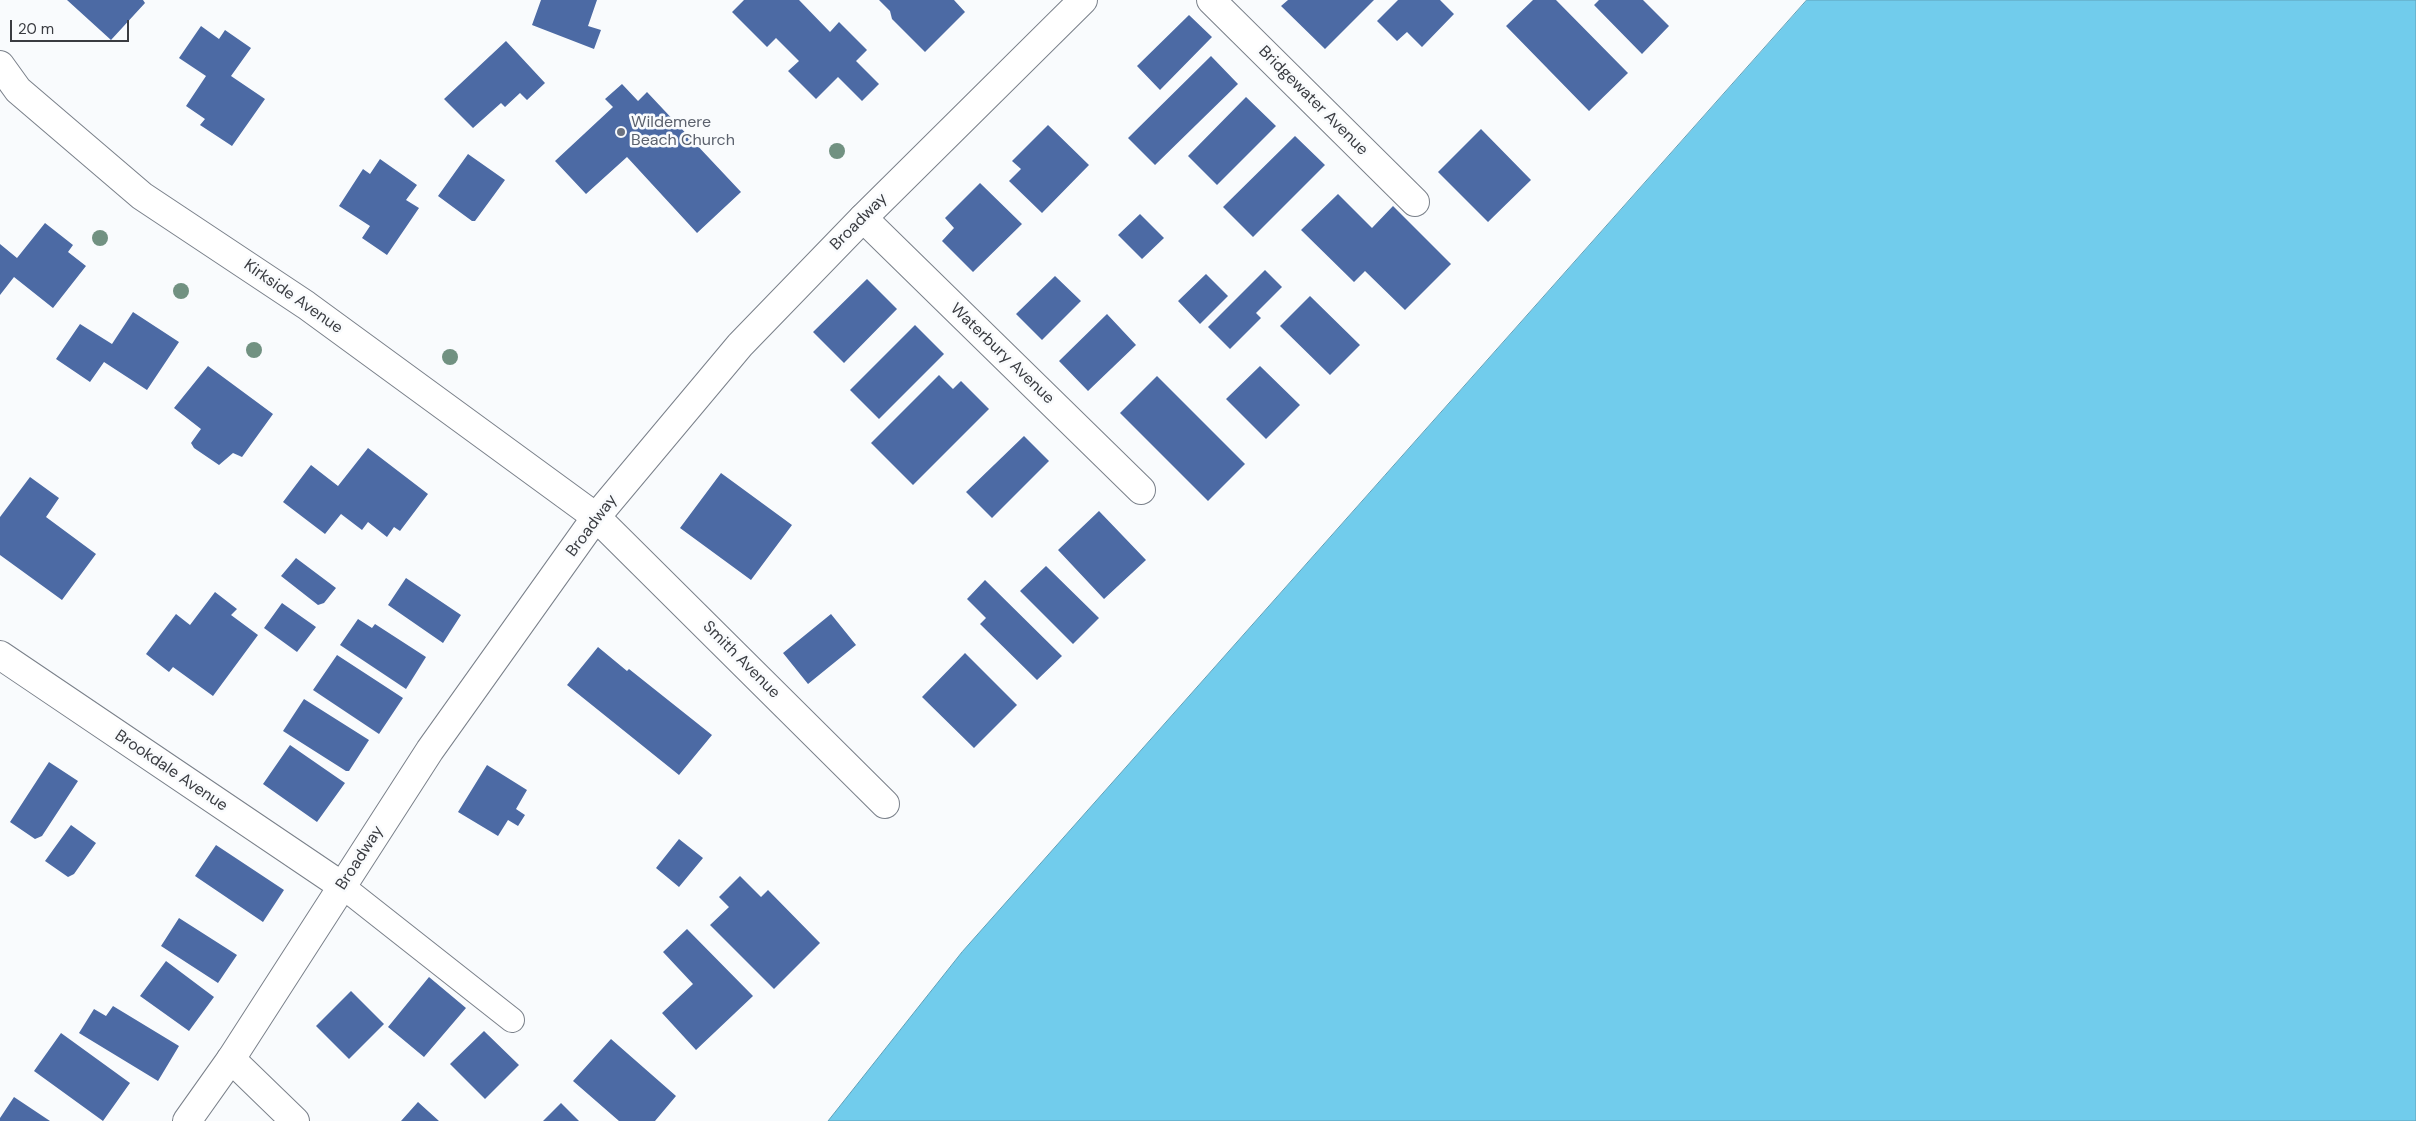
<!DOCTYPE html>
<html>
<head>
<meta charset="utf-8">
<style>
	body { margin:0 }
	#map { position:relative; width:2416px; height:1121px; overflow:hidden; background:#f9fbfd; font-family:"DM Sans",sans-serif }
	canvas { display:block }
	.scale { position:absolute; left:10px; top:20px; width:119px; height:22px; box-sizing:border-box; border:2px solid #3a3c41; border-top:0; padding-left:6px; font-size:15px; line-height:18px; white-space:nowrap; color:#3a3c41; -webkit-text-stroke:4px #f9fbfd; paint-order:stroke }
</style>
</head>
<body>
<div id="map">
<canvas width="2416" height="1121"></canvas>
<div class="scale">20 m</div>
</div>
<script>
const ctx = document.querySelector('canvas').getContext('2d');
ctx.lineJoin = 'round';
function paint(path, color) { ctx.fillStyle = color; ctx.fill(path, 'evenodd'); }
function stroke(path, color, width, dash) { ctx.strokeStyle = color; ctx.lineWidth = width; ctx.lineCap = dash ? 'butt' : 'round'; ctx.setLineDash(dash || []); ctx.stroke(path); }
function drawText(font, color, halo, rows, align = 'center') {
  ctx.font = font + ' "DM Sans",sans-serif'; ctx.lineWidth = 5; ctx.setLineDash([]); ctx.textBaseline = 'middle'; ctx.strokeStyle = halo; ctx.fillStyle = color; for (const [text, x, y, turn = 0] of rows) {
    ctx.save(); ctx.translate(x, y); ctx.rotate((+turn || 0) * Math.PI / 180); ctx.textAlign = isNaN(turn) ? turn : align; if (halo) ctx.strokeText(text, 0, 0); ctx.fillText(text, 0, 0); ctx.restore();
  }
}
const water = new Path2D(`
	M1807,0H2416V1121H828L962,952Z`);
paint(water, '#71ccec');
stroke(water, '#60a1b9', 1);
paint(new Path2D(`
	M67,0H143L145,3L111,40Z
	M541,0H597L588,26L601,30L594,49L532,25Z
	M744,0H799L830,32L839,22L867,50L856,61L879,84L862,101L838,77L816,99L788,71L799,61L776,38L767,47L732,12Z
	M879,0H954L965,12L925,52L892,19L890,11Z
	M1288,0H1374L1325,49L1281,6Z
	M1398,0H1440L1454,14L1422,47L1407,32L1397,41L1377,21Z
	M1533,0H1556L1628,73L1589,111L1506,26Z
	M1599,0H1643L1669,26L1642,54L1594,5Z
	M1189,15L1212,37L1160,90L1137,66Z
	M201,26L219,39L225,30L251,48L231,76L265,99L232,146L200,125L205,119L186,106L206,76L179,58Z
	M506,41L545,83L527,100L520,93L505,107L501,103L473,128L444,99Z
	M1211,56L1238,84L1155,165L1128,138Z
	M622,84L638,101L647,92L741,192L697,233L627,157L586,194L555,161L613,107L605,99Z
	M1246,97L1276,126L1217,185L1188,156Z
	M1048,125L1089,165L1042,213L1009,181L1021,169L1012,161Z
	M1481,129L1531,180L1488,222L1438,172Z
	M1295,136L1325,165L1253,237L1223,207Z
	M468,154L505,180L475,221H472L438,196Z
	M380,159L417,185L406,200L419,208L387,255L362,238L370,226L339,206L363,169L370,174Z
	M980,183L1022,224L973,272L942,241L954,228L945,218Z
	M1338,194L1372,228L1393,206L1451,264L1405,310L1365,271L1354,282L1301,230Z
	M1140,214L1164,238L1142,259L1118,235Z
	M45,223L73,245L68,252L86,266L53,308L14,277L0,295V244L17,258Z
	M1265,270L1282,287L1256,313L1261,318L1230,349L1208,327Z
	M1206,274L1228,296L1200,324L1178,301Z
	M1055,276L1081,301L1042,340L1016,314Z
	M867,279L897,309L844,363L813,332Z
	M1310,296L1360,345L1330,375L1280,326Z
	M133,312L179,342L147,390L104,362L90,382L56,359L80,324L112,344Z
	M1107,314L1136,345L1088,391L1059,361Z
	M915,325L944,354L879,419L850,390Z
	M208,366L273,414L242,457L233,453L219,465L194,448L191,443L201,429L174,408Z
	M1260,366L1300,405L1266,439L1226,399Z
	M939,375L953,389L961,381L989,409L913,485L871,443Z
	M1157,376L1245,464L1208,501L1120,413Z
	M1024,436L1049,461L992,518L966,492Z
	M368,448L428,494L400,531L394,527L387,537L368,522L362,530L341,514L325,534L283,502L311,465L338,486Z
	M721,473L792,525L751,580L680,528Z
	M30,477L59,498L46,517L96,554L62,600L0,555V517Z
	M1099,511L1146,560L1104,599L1058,550Z
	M296,558L336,588L324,603L318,605L281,576Z
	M1046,566L1099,618L1073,644L1020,591Z
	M406,578L461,615L443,643L388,605Z
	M985,580L1062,656L1037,680L980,624L986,618L967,599Z
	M215,592L237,609L231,615L258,635L213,696L173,667L169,672L146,654L176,614L190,625Z
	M282,603L316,627L297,652L264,628Z
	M831,614L856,645L808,684L783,653Z
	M358,619L372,628L375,624L426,657L406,689L340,645Z
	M598,647L627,671L629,669L712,735L679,775L567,685Z
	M965,653L1017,705L974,748L922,697Z
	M337,655L403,698L379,734L313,690Z
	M304,699L369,740L349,771H346L283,731Z
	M290,745L345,783L317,822L263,784Z
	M49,762L78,781L42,836L35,839L10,822Z
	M487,765L527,790L516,809L525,815L518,826L508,820L498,836L458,812Z
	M71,825L96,843L74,874L68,877L45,861Z
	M679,839L703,858L679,887L656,868Z
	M216,845L284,890L263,922L195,876Z
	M740,876L761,897L768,890L820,943L774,989L710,925L729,907L719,897Z
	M179,918L237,955L218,983L161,946Z
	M687,929L753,996L696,1050L662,1013L693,984L663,952Z
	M166,961L214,997L189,1031L140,996Z
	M429,977L466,1008L424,1057L388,1027Z
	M351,991L384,1024L349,1059L316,1026Z
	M113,1006L179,1046L158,1081L79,1033L94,1009L106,1016Z
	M484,1031L519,1065L485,1099L450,1064Z
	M61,1033L130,1083L103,1121L34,1071Z
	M611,1039L676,1096L655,1121H619L573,1081Z
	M14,1097L50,1121H0V1118Z
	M418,1102L439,1121H401Z
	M561,1103L579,1121H543Z`), '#4c6aa4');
const lane = new Path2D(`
	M342,886L512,1020`);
const street = new Path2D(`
	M1211,0L1415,202
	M0,65L18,90L142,196L306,305L596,517L885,804
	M863,218L1141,490
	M0,655L342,886
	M231,1059L295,1121`);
const secondary = new Path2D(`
	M187,1121L231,1059L430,750L596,517L740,345L863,218L1083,0`);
stroke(lane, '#7a808a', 26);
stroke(street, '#7a808a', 30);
stroke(secondary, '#7a808a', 30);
stroke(lane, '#fff', 24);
stroke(street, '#fff', 28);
stroke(secondary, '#fff', 28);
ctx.fillStyle = '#719181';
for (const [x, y] of [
	[837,151],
	[100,238],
	[181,291],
	[254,350],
	[450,357]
]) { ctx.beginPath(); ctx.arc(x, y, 8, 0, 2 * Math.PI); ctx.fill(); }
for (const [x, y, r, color] of [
	[621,132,5,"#6b7280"]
]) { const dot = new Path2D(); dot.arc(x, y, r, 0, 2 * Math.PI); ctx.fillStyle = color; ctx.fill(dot); stroke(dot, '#f9fbfd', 2); }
drawText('16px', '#3a3c41', '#f9fbfd', [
	["Bridgewater Avenue",1313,101,45],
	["Broadway",859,222,-45],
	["Kirkside Avenue",293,297,35],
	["Waterbury Avenue",1002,354,44],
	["Broadway",592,526,-53],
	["Smith Avenue",741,660,45],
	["Brookdale Avenue",171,771,34],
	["Broadway",360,858,-57]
]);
drawText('16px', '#5b616d', '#f9fbfd', [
	["Wildemere",631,123],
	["Beach Church",631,141]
], 'left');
</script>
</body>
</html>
